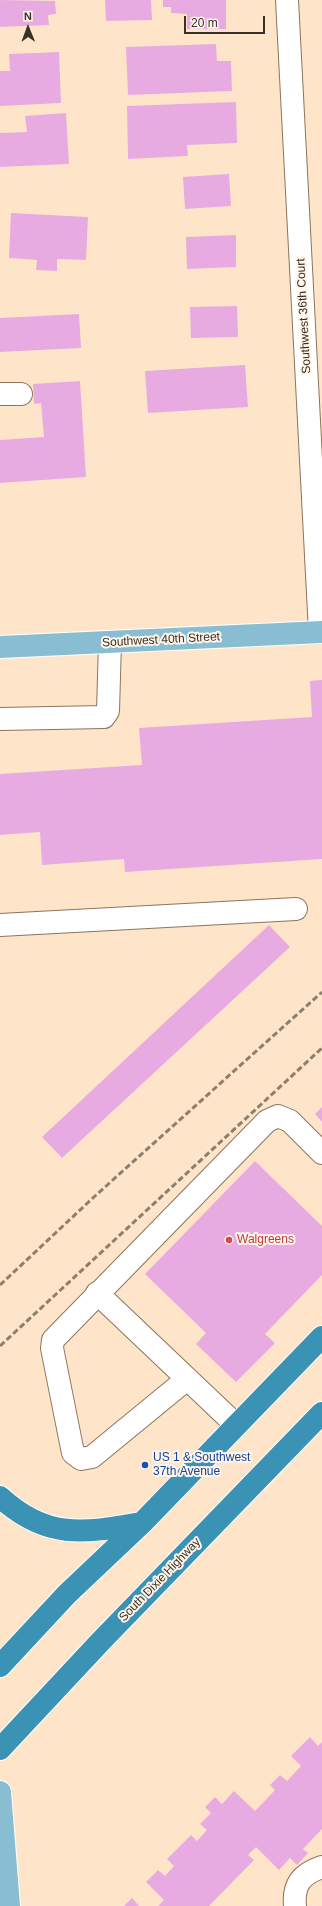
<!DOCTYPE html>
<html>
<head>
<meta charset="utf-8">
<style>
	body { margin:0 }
	#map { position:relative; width:322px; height:1906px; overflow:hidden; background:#fee5c9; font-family:Arial,sans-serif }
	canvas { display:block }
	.north { position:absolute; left:8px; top:8px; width:40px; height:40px; -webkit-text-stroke:3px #fff5ea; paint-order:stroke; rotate:359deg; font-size:11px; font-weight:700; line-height:16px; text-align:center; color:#393025 }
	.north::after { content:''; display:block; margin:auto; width:14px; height:18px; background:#393025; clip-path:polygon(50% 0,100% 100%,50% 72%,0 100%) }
	.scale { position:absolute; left:184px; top:16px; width:81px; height:18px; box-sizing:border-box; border:2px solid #393025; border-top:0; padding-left:5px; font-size:12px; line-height:14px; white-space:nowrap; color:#393025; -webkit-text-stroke:3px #fff5ea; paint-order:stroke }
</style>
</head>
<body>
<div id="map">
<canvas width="322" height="1906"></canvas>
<div class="north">N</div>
<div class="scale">20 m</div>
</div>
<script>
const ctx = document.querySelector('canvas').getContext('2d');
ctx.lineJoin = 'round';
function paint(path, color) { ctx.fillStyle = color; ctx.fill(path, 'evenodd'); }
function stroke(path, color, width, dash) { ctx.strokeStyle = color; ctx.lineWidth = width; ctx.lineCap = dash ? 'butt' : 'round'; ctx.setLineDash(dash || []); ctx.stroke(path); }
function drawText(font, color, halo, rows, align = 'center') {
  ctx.font = font + ' Arial,sans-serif'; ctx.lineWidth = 4; ctx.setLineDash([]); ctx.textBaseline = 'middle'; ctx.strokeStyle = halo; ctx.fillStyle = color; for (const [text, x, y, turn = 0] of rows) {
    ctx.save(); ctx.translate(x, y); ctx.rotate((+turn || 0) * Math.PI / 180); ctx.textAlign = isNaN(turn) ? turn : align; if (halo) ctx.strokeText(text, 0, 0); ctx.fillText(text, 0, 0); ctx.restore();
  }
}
paint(new Path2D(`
	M0,0L55,1L56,14L48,15L49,25L0,27Z
	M105,0H151L152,20L106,21Z
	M163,0H226V29H187V14L171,13V7H163Z
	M216,44L217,61H231L232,91L128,95L126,47Z
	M59,52L61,103L0,106V71H10L9,54Z
	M236,102L237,143L187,145L188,156L128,159L127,106Z
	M66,113L69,164L0,167V133L27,132L25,116Z
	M229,174L231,206L185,209L183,177Z
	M11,213L88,217L86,260L57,259V271L36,270L37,260L9,258Z
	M236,235V267L187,269L186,237Z
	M237,306L238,337L191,338L190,307Z
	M79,314L81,348L0,352V318Z
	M245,365L248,407L148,413L145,371Z
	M80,381L86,477L0,483V440L44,437L41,403L34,404L33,384Z
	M322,680V859L125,872L124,859L42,865L40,832L0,835V774L142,765L139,728L312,717L310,681Z
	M269,925L290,947L62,1158L42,1137Z
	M322,1107V1122L315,1114Z
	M255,1161L322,1226V1275L265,1334L275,1343L236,1382L196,1344L206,1333L145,1274Z
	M310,1737L318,1746L322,1742V1829L303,1849L308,1853L297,1865L290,1858L279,1870L256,1847L248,1855L254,1860L209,1906H158L164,1900L146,1882L158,1870L165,1876L174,1866L167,1859L191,1835L197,1841L207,1830L200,1824L211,1813L205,1807L215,1797L222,1804L234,1791L255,1811L275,1790L270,1785L280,1775L287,1781L301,1766L291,1756Z
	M132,1898L139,1906H124Z`), '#e8abe1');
const minor = new Path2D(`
	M287,0L320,632
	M0,394H21
	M0,719L104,717L108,711L110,642
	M0,925L296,909
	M97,1293L236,1425
	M187,1379L92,1457L81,1459L73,1453L52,1348L53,1340L267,1121L278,1116L290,1121L322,1153
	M295,1906C293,1885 301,1874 322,1867`);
const major = new Path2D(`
	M0,647L322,632
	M0,1792L9,1906`);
const highway = new Path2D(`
	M0,1497C47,1540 84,1533 142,1523
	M0,1666L67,1594L142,1523L322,1337
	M0,1749L101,1641L322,1413`);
stroke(minor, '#8c755c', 24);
stroke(major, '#fff', 24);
stroke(highway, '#fff', 24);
stroke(minor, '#fff', 22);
stroke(major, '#89bed2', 22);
stroke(highway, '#3a92b4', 22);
stroke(new Path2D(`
	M0,1285L95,1196L322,992
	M0,1346L322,1048`), '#8e7e6c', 3, [6, 3]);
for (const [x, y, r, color] of [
	[229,1240,4,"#e0444e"],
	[145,1465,4,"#1a4fb4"]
]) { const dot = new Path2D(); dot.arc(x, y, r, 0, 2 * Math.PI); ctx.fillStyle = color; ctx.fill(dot); stroke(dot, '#fff5ea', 1.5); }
drawText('12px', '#393025', '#fff5ea', [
	["Southwest 36th Court",304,316,-93],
	["Southwest 40th Street",161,640,-3],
	["South Dixie Highway",160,1580,-46]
]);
drawText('12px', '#be3a42', '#fff5ea', [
	["Walgreens",237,1240]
], 'left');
drawText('12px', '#164399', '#fff5ea', [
	["US 1 & Southwest",153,1458],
	["37th Avenue",153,1472]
], 'left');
</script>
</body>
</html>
